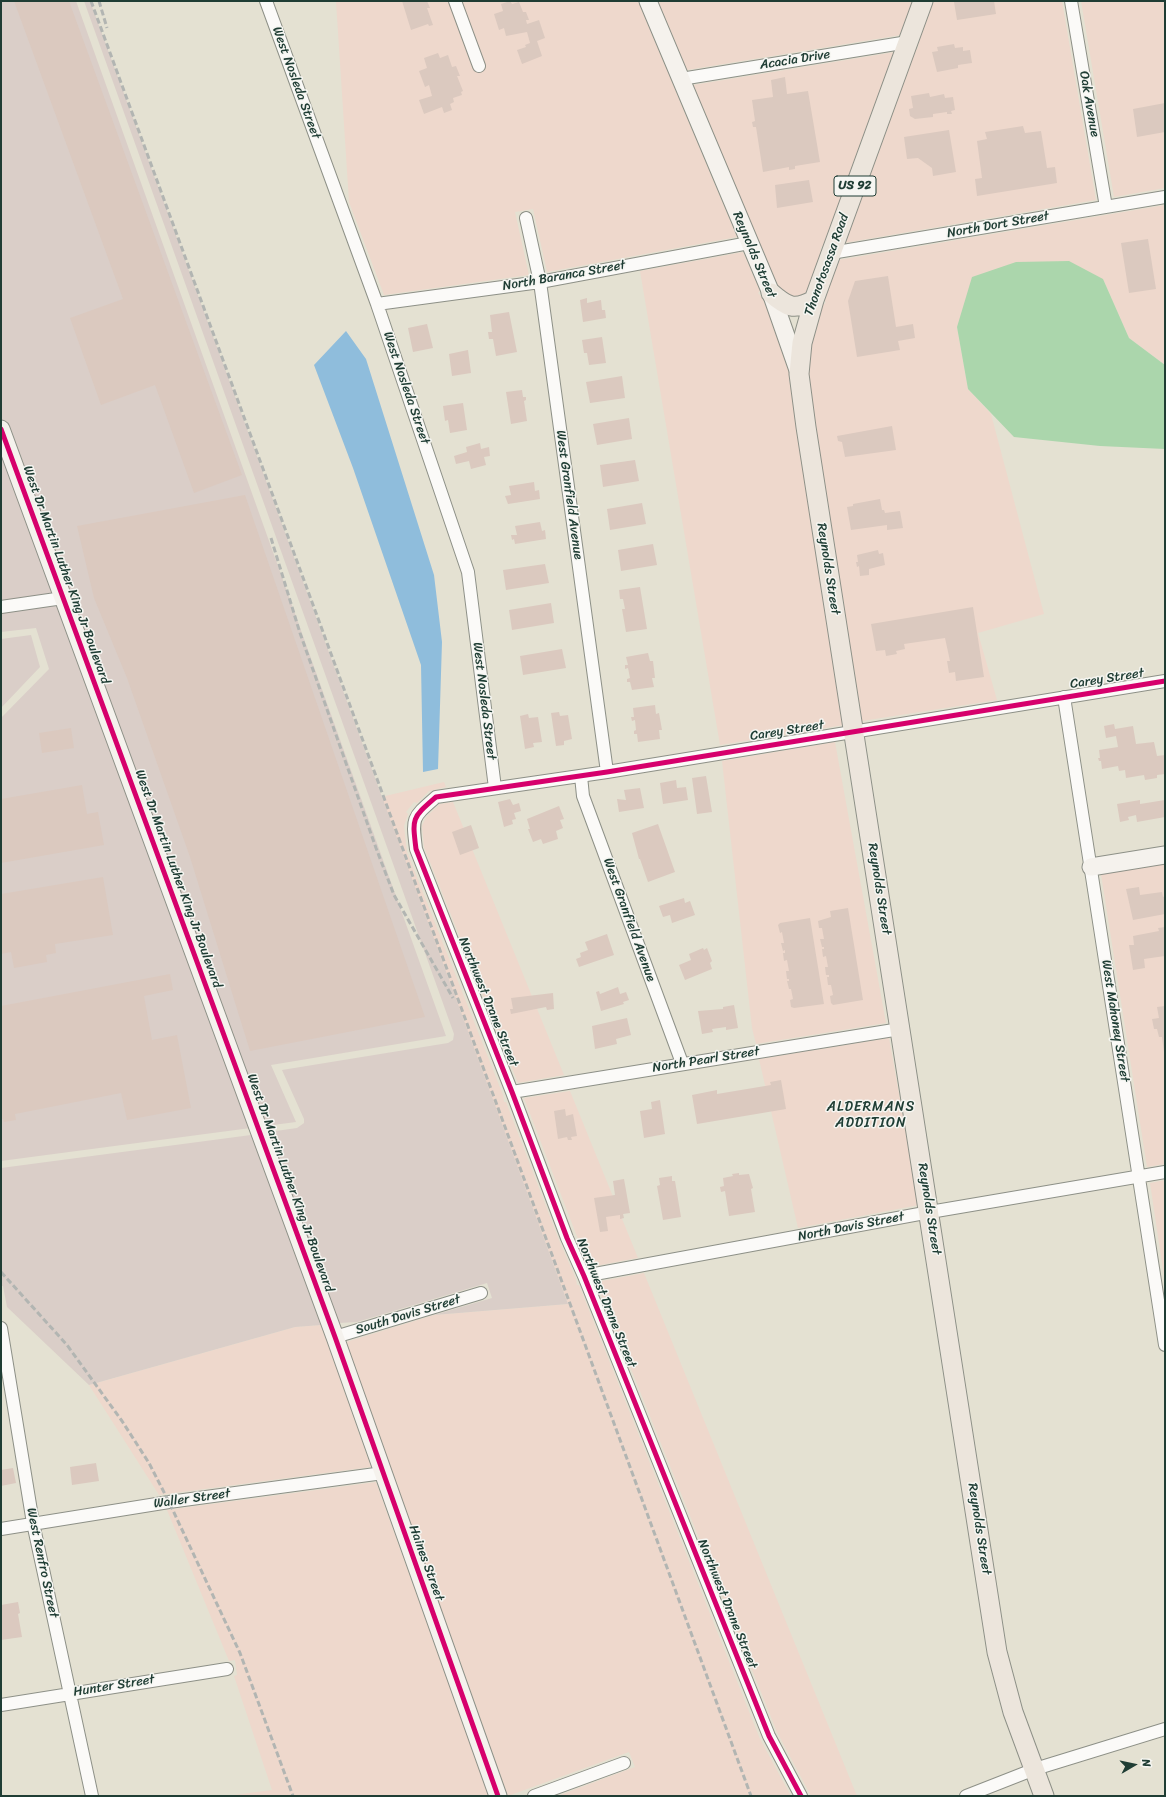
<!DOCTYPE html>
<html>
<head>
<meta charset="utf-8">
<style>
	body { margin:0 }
	#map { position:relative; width:1166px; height:1797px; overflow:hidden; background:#e4e1d2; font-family:Sriracha,sans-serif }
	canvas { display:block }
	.frame { position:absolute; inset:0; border:2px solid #1f3d34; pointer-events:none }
	.north { position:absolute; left:1114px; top:1745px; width:40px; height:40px; -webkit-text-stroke:3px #f6f6f2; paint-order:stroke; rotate:81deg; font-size:11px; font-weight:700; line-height:16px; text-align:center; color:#1f3d34 }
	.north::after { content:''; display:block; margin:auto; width:14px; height:18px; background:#1f3d34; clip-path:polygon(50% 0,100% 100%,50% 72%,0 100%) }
</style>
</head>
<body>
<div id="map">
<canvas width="1166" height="1797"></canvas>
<div class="frame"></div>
<div class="north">N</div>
</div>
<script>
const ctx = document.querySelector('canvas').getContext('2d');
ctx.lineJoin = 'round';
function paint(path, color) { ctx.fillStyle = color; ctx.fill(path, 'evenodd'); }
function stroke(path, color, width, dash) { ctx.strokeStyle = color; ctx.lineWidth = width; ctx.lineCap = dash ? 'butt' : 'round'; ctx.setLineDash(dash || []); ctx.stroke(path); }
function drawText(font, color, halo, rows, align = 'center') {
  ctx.font = font + ' Sriracha,sans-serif'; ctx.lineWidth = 3; ctx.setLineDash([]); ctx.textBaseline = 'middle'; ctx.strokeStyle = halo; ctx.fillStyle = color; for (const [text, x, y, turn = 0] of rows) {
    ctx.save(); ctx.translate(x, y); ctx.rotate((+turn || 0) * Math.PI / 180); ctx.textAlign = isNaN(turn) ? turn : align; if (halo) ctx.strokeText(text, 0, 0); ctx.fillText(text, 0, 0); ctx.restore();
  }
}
paint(new Path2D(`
	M336,1H638L737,237L547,272L533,209L515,212L529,275L384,295L349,202Z
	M658,1H914L901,35L687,70Z
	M932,1H1062L1096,200L844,243L915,49L918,48L917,42Z
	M1081,1H1165V188L1114,197Z
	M895,52L824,246L821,247V253L806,295L794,299L779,289L693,85Z
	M1165,205V365L1129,338L1103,279L957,327L968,389L991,414L1044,614L978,633L997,700L862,721L815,426L808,373L811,344L821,305L826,303L823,299L838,260Z
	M743,252L760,291L758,293L763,298L790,375L789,382H791L798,437L844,725L720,745L640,271Z
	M835,742L886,1023L756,1044L752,1028L722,761Z
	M444,782L446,787L429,791L417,803L414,802L406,812L408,814L404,826L407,852L503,1095L504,1102H506L559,1240L576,1279L577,1285H579L760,1739L791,1796H557L635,1767L629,1752L508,1796L346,1342L434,1315L568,1304L381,797Z
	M453,802L564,1075L518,1083L424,847L422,826L426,817L440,804Z
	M1165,864V1164L1147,1167L1101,874Z
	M889,1038L919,1205L798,1228L759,1059Z
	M570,1091L638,1258L590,1267L576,1234L524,1098Z
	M1165,1180V1283L1150,1183Z
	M644,1273L857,1796H811L777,1732L596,1282Z
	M321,1325L371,1467L159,1495L89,1385L295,1327Z
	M376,1482L489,1796H226L272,1790L234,1676L237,1675L235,1660L229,1661L167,1510Z`), '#eed8cc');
paint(new Path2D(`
	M1,1H76L446,1036L271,1065L296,1122L1,1161V718L49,669L36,628L1,632Z
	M84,1H90L568,1304L434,1315L492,1298L487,1283L357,1322L339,1323L269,1132L297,1128L304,1123V1119L282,1070L448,1043L453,1040L454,1034Z
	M31,635L40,667L1,708V639Z
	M251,1135L321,1325L295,1327L89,1385L7,1307L3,1286H1V1168Z`), '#dacec8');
paint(new Path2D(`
	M1069,261L1103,279L1129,338L1165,365V449L1100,446L1014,437L968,389L957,327L972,277L1016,262Z`), '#abd6ac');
paint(new Path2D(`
	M346,331L366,359L434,575L442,642L438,769L423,772L421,665L353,468L314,365Z`), '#8fbddc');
paint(new Path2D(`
	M14,1H69L242,475L194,493L155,385L101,405L70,318L123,299Z
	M402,1H427L430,8H427L433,25L429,26L428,24L411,30Z
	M510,1L512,4L519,2L523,12H526L529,20H526L527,24L539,20L545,38L537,41L542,56L522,64L517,50L526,47L525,45L530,43L527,32L506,36L504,28L499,30L494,14L503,11L501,4Z
	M961,1H994L996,14L957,20L954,2Z
	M954,44L955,48L963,47V51L970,50L972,63L958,65V68L937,72L932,52L938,51L937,47Z
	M438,53L440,58L448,55L452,67L456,66L460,76H457L463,91L461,92L462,95L453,98L454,102L450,104L452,110L444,113L442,107L424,114L419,100L432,96L429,85L425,87L419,71L427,68L424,58Z
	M785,77L787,94L808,91L820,162L795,166V169L789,170V167L763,172L756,127H753L752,122L755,121L752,100L773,97L771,80Z
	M929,93L930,97L944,94L945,98L953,97L955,110L951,111L952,114H947V112L933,114V117L915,119L910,116L909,109L913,108L911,96Z
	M1165,103V132L1137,137L1133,109Z
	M1023,126L1025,133L1041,131L1047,168L1055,167L1057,183L977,196L975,179L982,178L977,141L987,139L985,132Z
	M949,130L956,172L933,176L932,168L918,158L907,159L904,137Z
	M809,180L813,202L777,208L775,185Z
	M1148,239L1156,289L1129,293L1121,243Z
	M888,276L896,327L913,324L915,338L898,341L900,350L857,357L848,301L855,281Z
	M587,298V303L601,300L602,310H605L606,318L583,322L580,300Z
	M509,312L517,352L496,356L493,339H489L488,332H492L490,315Z
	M427,324L433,348L413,352L408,328Z
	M602,337L606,363L589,365L587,353H584L582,340Z
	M468,350L471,373L452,376L449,354Z
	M622,376L625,398L590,403L586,382Z
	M522,390L523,397H526V400L524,401L527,421L511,424L506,392Z
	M463,403L467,430L450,433L448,420L445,421L443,406Z
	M629,418L632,439L597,445L593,424Z
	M892,426L896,450L845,457L842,442L838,441L837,436Z
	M480,443L481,449L489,447L490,456L484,457L486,465L471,469L469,461L456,464L454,456L467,452L466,447Z
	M635,460L639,481L603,487L600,465Z
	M534,482L535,491L539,490L540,499L508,504L505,496L511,495L509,486Z
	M245,495L425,1017L250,1051L190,857L127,678L94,598L77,526Z
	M880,499L882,510H884L885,513L900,511L903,528L887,530V525L851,530L847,507L853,506V504Z
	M642,503L646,524L610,530L607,509Z
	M540,522L542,531L545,530L546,539L515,544L514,539L512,540L511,535H517L515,526Z
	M653,544L657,565L621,571L618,550Z
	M878,550L879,554L883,553L885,565L869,569V575L860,576L859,566L857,567L856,562H858L857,555Z
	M545,564L549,583L506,590L503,570Z
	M640,587L647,629L626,632L622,609H625L623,599H620L619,590Z
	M551,603L554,623L512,630L509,610Z
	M973,607L984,677L956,681L955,672L949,673L947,661H950L945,638L904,644L905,649L896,651L897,654L886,656L885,650L876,651L871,624Z
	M562,649L566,668L523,675L520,656Z
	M648,653L650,661H653L655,678H652L654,687L632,690L630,682H627V679L630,678L628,668L625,669V665H628L626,657Z
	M655,705L656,714L659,713L662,730H659L660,739L638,742L637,734H634V731L636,730L635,720L632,721L631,717H634L633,708Z
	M559,712L560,716L568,715L572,739L564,741V745L556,746L551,713Z
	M528,714L529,718L538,717L542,742L533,743L534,747L525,749L520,716Z
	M1114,724L1115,729L1133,726L1136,744L1154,742L1157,756L1165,755V774L1157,775V778L1145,780L1144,775L1126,778L1125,770L1119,771L1118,766L1102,769L1101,761H1099L1098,758H1100L1099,750L1118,747L1116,736L1106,738L1104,726Z
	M71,728L74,748L42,753L39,733Z
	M706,776L712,812L697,814L692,778Z
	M676,780L677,788L686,787L688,800L663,804L660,783Z
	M82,785L87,814L98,812L104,845L1,863V799Z
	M640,788L644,808L619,812L617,799L626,800L624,790Z
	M510,799L513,805L519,803L521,811L514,813L516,819L512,820L513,824L504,827L498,802Z
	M1140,800V804L1165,800V817L1137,822L1136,815L1128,817L1129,820L1120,822L1117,804Z
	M559,806L564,819L560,820L563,828L556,831L558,839L543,844L541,839L533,842L528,829H530L527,819Z
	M658,824L675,872L648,882L640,859H639L632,833Z
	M471,825L479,848L460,855L452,832Z
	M103,877L113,935L55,944L56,953L46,955L47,962L14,968L11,952L1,954V894Z
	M1139,887L1140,895L1162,892L1163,897L1165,896V914L1133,920L1126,889Z
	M684,898L685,903L690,901L695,915L672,923L670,915L663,917L659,906Z
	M848,908L863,1000L833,1005L831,1003L830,996L833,995L831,985H828L827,977H829V975H826L825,967H828L826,956L823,957L822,949H824V947H822L820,939H824L822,928H819L818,921L831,917L830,911Z
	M810,918L824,1004L794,1008L791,1007L790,1000L793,999L791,989H789L787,981H789V979H787L786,971H789L787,960L784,961L783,953H785V950L783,951L781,943H784L782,932L780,933L778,925L780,923Z
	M1165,927V956L1144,959L1145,968L1133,970L1129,945H1134L1133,936L1159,931L1158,928Z
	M607,934L614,955L579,967L576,959L581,957L580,953L588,950L585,942Z
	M703,948L704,950L707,948L712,961L710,963L712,969L685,980L679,965L691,960L689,954Z
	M170,974L173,990L144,996L152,1040L177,1035L191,1108L127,1120L121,1093L15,1114L16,1120L4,1122L3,1119H1V1006Z
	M618,987L620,994L626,992L629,1000L623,1002L624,1004L601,1011L596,992L599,991L600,994Z
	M553,993L554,1009L547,1010L546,1007L511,1014L510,1009H513L511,998Z
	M734,1005L738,1028L726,1030V1027L712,1029L713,1032L702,1034L698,1011L723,1009V1007Z
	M1165,1006V1052H1164L1162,1037H1159L1157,1029H1154L1152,1019L1159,1018L1157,1007Z
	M627,1018L631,1035L616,1039L617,1044L595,1049L592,1026Z
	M781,1080L786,1109L697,1124L692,1095L717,1090V1094L771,1085L770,1082Z
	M660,1100L665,1134L644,1138L640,1111L652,1109L651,1102Z
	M565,1109L566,1116L573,1114L577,1136L571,1137L572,1140H568L567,1137L558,1139L554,1111Z
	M739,1173V1175L749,1174L753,1188L751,1189L755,1212L729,1216L725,1191L721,1192L720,1187L724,1186L723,1178L733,1176L732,1174Z
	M672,1176V1181H675L681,1217L663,1220L657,1186L660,1185L659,1178Z
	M624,1179L630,1213L623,1214L624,1218L620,1219V1215L606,1217L608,1231L600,1232L594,1198L615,1195L613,1181Z
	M96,1463L99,1481L72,1485L70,1467Z
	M13,1468L16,1483L1,1486V1470Z
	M18,1602L20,1613L18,1614L22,1637L1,1640V1605Z`), '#dbc9bf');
const street = new Path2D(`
	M266,1L377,304L468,572L495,788
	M455,1L479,66
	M1071,1L1106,207
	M681,79L908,42
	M526,218L540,282L607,772
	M831,253L1165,197
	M377,304L540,282L749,243
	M1,607L63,598
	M1064,697L1165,1345
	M581,776L583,796L682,1063
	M512,1092L900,1029
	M584,1276L930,1212L1165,1172
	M1,1328L33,1523L92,1796
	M335,1337L481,1293
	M1,1529L169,1502L383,1473
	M1,1705L227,1669
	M534,1796L624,1763
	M801,1796L769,1736L584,1276L567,1238L512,1092L416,849C412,817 412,818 436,797L607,772L1165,681
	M966,1796L1035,1769L1165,1729`);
const secondary = new Path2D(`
	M648,1L771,293L799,373
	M1,429L335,1337L498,1796
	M1091,867L1165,855`);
const primary = new Path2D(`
	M923,1L814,300L802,343L799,374L806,427L997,1652L1013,1712L1044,1796
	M771,293C787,307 794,311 814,300`);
stroke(street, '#8d9087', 14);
stroke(secondary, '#8d9087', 19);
stroke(primary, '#8d9087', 21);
stroke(street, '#fbfaf8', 12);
stroke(secondary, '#f5f2ed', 17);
stroke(primary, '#ece5dc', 19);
stroke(new Path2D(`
	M91,1L751,1796
	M99,1L107,28
	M271,538L300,633L376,848L394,895L453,998
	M1,1272L67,1345L122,1421L149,1463L169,1502L240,1653L293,1796`), '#b2b5b2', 3, [6, 3]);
stroke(new Path2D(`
	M1,429L335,1337L498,1796
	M801,1796L769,1736L584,1276L567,1238L512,1092L416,849C412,817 412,818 436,797L607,772L1165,681`), '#d6006c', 5);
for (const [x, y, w] of [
	[855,186,42]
]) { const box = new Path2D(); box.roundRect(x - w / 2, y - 10, w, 20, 3); ctx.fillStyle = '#f6f6f2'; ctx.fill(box); stroke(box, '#1f3d34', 1); }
drawText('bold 12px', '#1f3d34', null, [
	["US 92",855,186]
]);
drawText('13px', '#1f3d34', '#f6f6f2', [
	["Acacia Drive",795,60,-9],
	["West Nosleda Street",296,83,70],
	["Oak Avenue",1089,104,80],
	["North Dort Street",998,225,-10],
	["Reynolds Street",754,255,67],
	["Thonotosassa Road",827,265,-70],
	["North Baranca Street",564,276,-10],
	["West Nosleda Street",406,388,71],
	["West Granfield Avenue",569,495,82],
	["Reynolds Street",828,569,81],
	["West Dr Martin Luther King Jr Boulevard",66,575,70],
	["Carey Street",1107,679,-9],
	["West Nosleda Street",484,701,83],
	["Carey Street",787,731,-9],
	["West Dr Martin Luther King Jr Boulevard",178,879,70],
	["Reynolds Street",879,889,81],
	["West Granfield Avenue",629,920,70],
	["Northwest Drane Street",488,1002,68],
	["West Mahoney Street",1115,1021,81],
	["North Pearl Street",706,1060,-9],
	["West Dr Martin Luther King Jr Boulevard",290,1183,70],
	["Reynolds Street",929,1209,81],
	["North Davis Street",851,1227,-11],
	["Northwest Drane Street",606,1303,68],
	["South Davis Street",408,1315,-17],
	["Waller Street",192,1499,-8],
	["Reynolds Street",979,1529,81],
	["West Renfro Street",42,1563,78],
	["Haines Street",426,1563,70],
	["Northwest Drane Street",727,1604,68],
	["Hunter Street",114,1686,-9]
]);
ctx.letterSpacing = '1px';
drawText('14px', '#1f3d34', '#f6f6f2', [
	["ALDERMANS",871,1107],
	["ADDITION",871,1123]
]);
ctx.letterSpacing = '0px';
</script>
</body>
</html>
